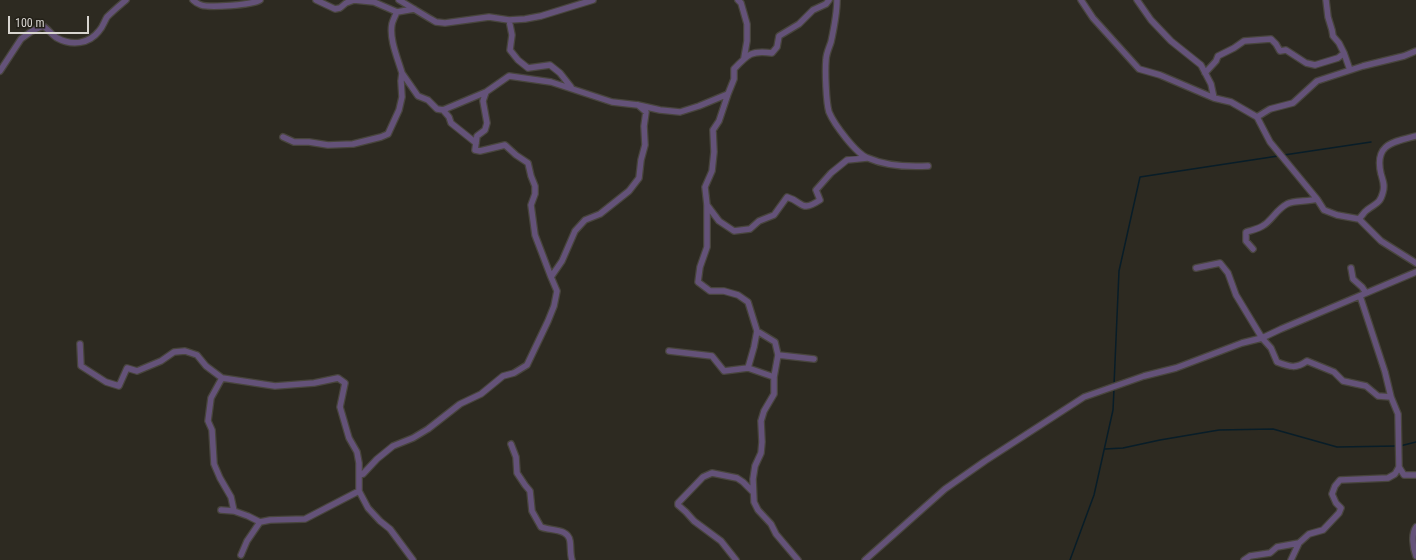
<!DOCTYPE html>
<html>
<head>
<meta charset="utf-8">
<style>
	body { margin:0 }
	#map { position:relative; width:1416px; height:560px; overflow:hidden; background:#2d2a21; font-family:"Roboto Condensed",sans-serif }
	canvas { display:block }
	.scale { position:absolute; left:8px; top:16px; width:81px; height:18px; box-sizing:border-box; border:2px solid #d8d5d0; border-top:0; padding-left:5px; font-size:12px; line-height:14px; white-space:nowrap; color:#d8d5d0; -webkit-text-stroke:3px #232018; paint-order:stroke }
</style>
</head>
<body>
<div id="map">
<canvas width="1416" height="560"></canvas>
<div class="scale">100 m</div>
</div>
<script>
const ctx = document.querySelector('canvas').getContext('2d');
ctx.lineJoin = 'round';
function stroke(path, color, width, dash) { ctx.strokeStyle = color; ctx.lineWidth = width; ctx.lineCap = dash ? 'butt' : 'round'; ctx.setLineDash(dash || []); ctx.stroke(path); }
stroke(new Path2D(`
	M1284,155L1371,142
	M1114,385L1119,271L1140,177L1278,156
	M1400,446L1416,442
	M1105,449L1123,448L1160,440L1219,430L1273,429L1337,447L1397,446
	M1070,560L1094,495L1113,410L1114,389`), '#081d28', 1.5);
const minor = new Path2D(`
	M193,0C195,2 198,4 201,5C210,8 252,5 260,0
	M316,0L335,9L340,8L346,3L354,0L374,2L397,12L414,9
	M399,0L429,18L436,22L445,23L489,17L509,20L525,19L541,16L593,0
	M738,0L741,3L747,24V41L744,58
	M837,0C837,14 834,28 831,42C829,48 826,54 826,60C825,71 826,102 829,112C834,124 856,154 868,158C886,166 909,167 928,166
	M1081,0L1093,18L1139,69L1160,75L1214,98L1231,102L1257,117L1270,142L1317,199L1324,210L1337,215L1359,219L1381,241L1416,263
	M1137,0L1151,20L1171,41L1201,65L1211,84L1214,98
	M1326,0L1328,17L1332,30L1333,36L1339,43L1344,53L1350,70
	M397,12C395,16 393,20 392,24C389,39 398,59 402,73
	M509,20L512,35L510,50L518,60L528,68L550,65L560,73L571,87
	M0,71L21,39L32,31L43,26C48,29 52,35 57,38C72,46 89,44 99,31C103,27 104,22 107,17C113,11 119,6 126,0
	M1205,73L1216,61L1218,56L1234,48L1244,41L1271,39L1276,44L1280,51L1286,50L1306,63L1315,65L1338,58L1344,53
	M486,92L483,101L487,123L485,130L477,136L475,150L480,151L505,145L516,155L528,163L531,176L535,186V194L531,205L535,235L551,277
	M728,94L734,79V69C748,54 752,50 772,53L777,47L779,36L799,24L813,10L826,4L829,0
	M443,110L449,117L451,123L476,143
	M1257,117L1270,109L1293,103L1317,81L1363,66L1404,56L1416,51
	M283,137L294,142H309L328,145L353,144L381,137L388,134L399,110L402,97L401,81L402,73L418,96L428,100L437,109L443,110L486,92L509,76L551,82L612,102L638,105L660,110L680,112L699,106L728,94L719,121L713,130L714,152L712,171L705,187L707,205V247L700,267L698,282L710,291H724L738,295L748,302L757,331L775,342L778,355L814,359
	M707,205L719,221L734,231L750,229L759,221L774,215L787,197C804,202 800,213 820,200L816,190L831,173L847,160L867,158
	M1359,219C1362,216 1364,212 1367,210C1376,203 1380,204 1383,192C1385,185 1383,181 1381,174C1374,144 1393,142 1416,136
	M1253,249L1246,241V232C1252,230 1259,229 1264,225C1272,220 1277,209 1287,204C1294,200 1308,202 1317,199
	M1196,268L1220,263L1228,273L1236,295L1262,338L1271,348L1277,362C1290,367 1296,369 1307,361L1334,372L1343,381L1366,386L1378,396L1391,397L1398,414L1399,467L1404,475H1416
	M1351,268L1353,279L1362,287L1366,293
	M1360,296L1385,372L1391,397
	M80,344L81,366L106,382L119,386L127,368L137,371L161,361L174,352L185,351L197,355L206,366L222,378L275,386L314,383L338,378L345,383L340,407L349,438L357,452L359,463V475
	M669,351L712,356L724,371L748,368L754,347L757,331
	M778,355L774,377V394L764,411L761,421L762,442L761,453L755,466L753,479L754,502L758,510L771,524L776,534L798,560
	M748,368L774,377
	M222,378L211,398L208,421L212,430L214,464L220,478L231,497L234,511L248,516L260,522L247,541L241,555
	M511,444L516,457L517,473L525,485L530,491L532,511L541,527C550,531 568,528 570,541C571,547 570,554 572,560
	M221,510L234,511
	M260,522L270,520L305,519L359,491
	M1416,527C1411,534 1413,548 1416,556
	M413,560L390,529L380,521L368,508L359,491V475L363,474L377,459L393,446L413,438L428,429L460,404L481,394L503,376L514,373L527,365L548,321L554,306L557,291L551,277L562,261L575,231L585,220L600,214L629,191L639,178L641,160L645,145L644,126L646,112L638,105
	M736,560L721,541L694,521L686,512L678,505V503L703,477L712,473L737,478L743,482L753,492
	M865,560L945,489L985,461L1084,397L1144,376L1176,368L1242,343L1262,338L1281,329L1416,272
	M1244,560L1250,556L1270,553L1277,547L1299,543L1309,534L1323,530L1339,513L1341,508L1336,503L1332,494L1335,486L1340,480L1388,478L1395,474L1399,467
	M1291,560L1299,543`);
stroke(minor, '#48453d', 8);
stroke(minor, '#645279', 5.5);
</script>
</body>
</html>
